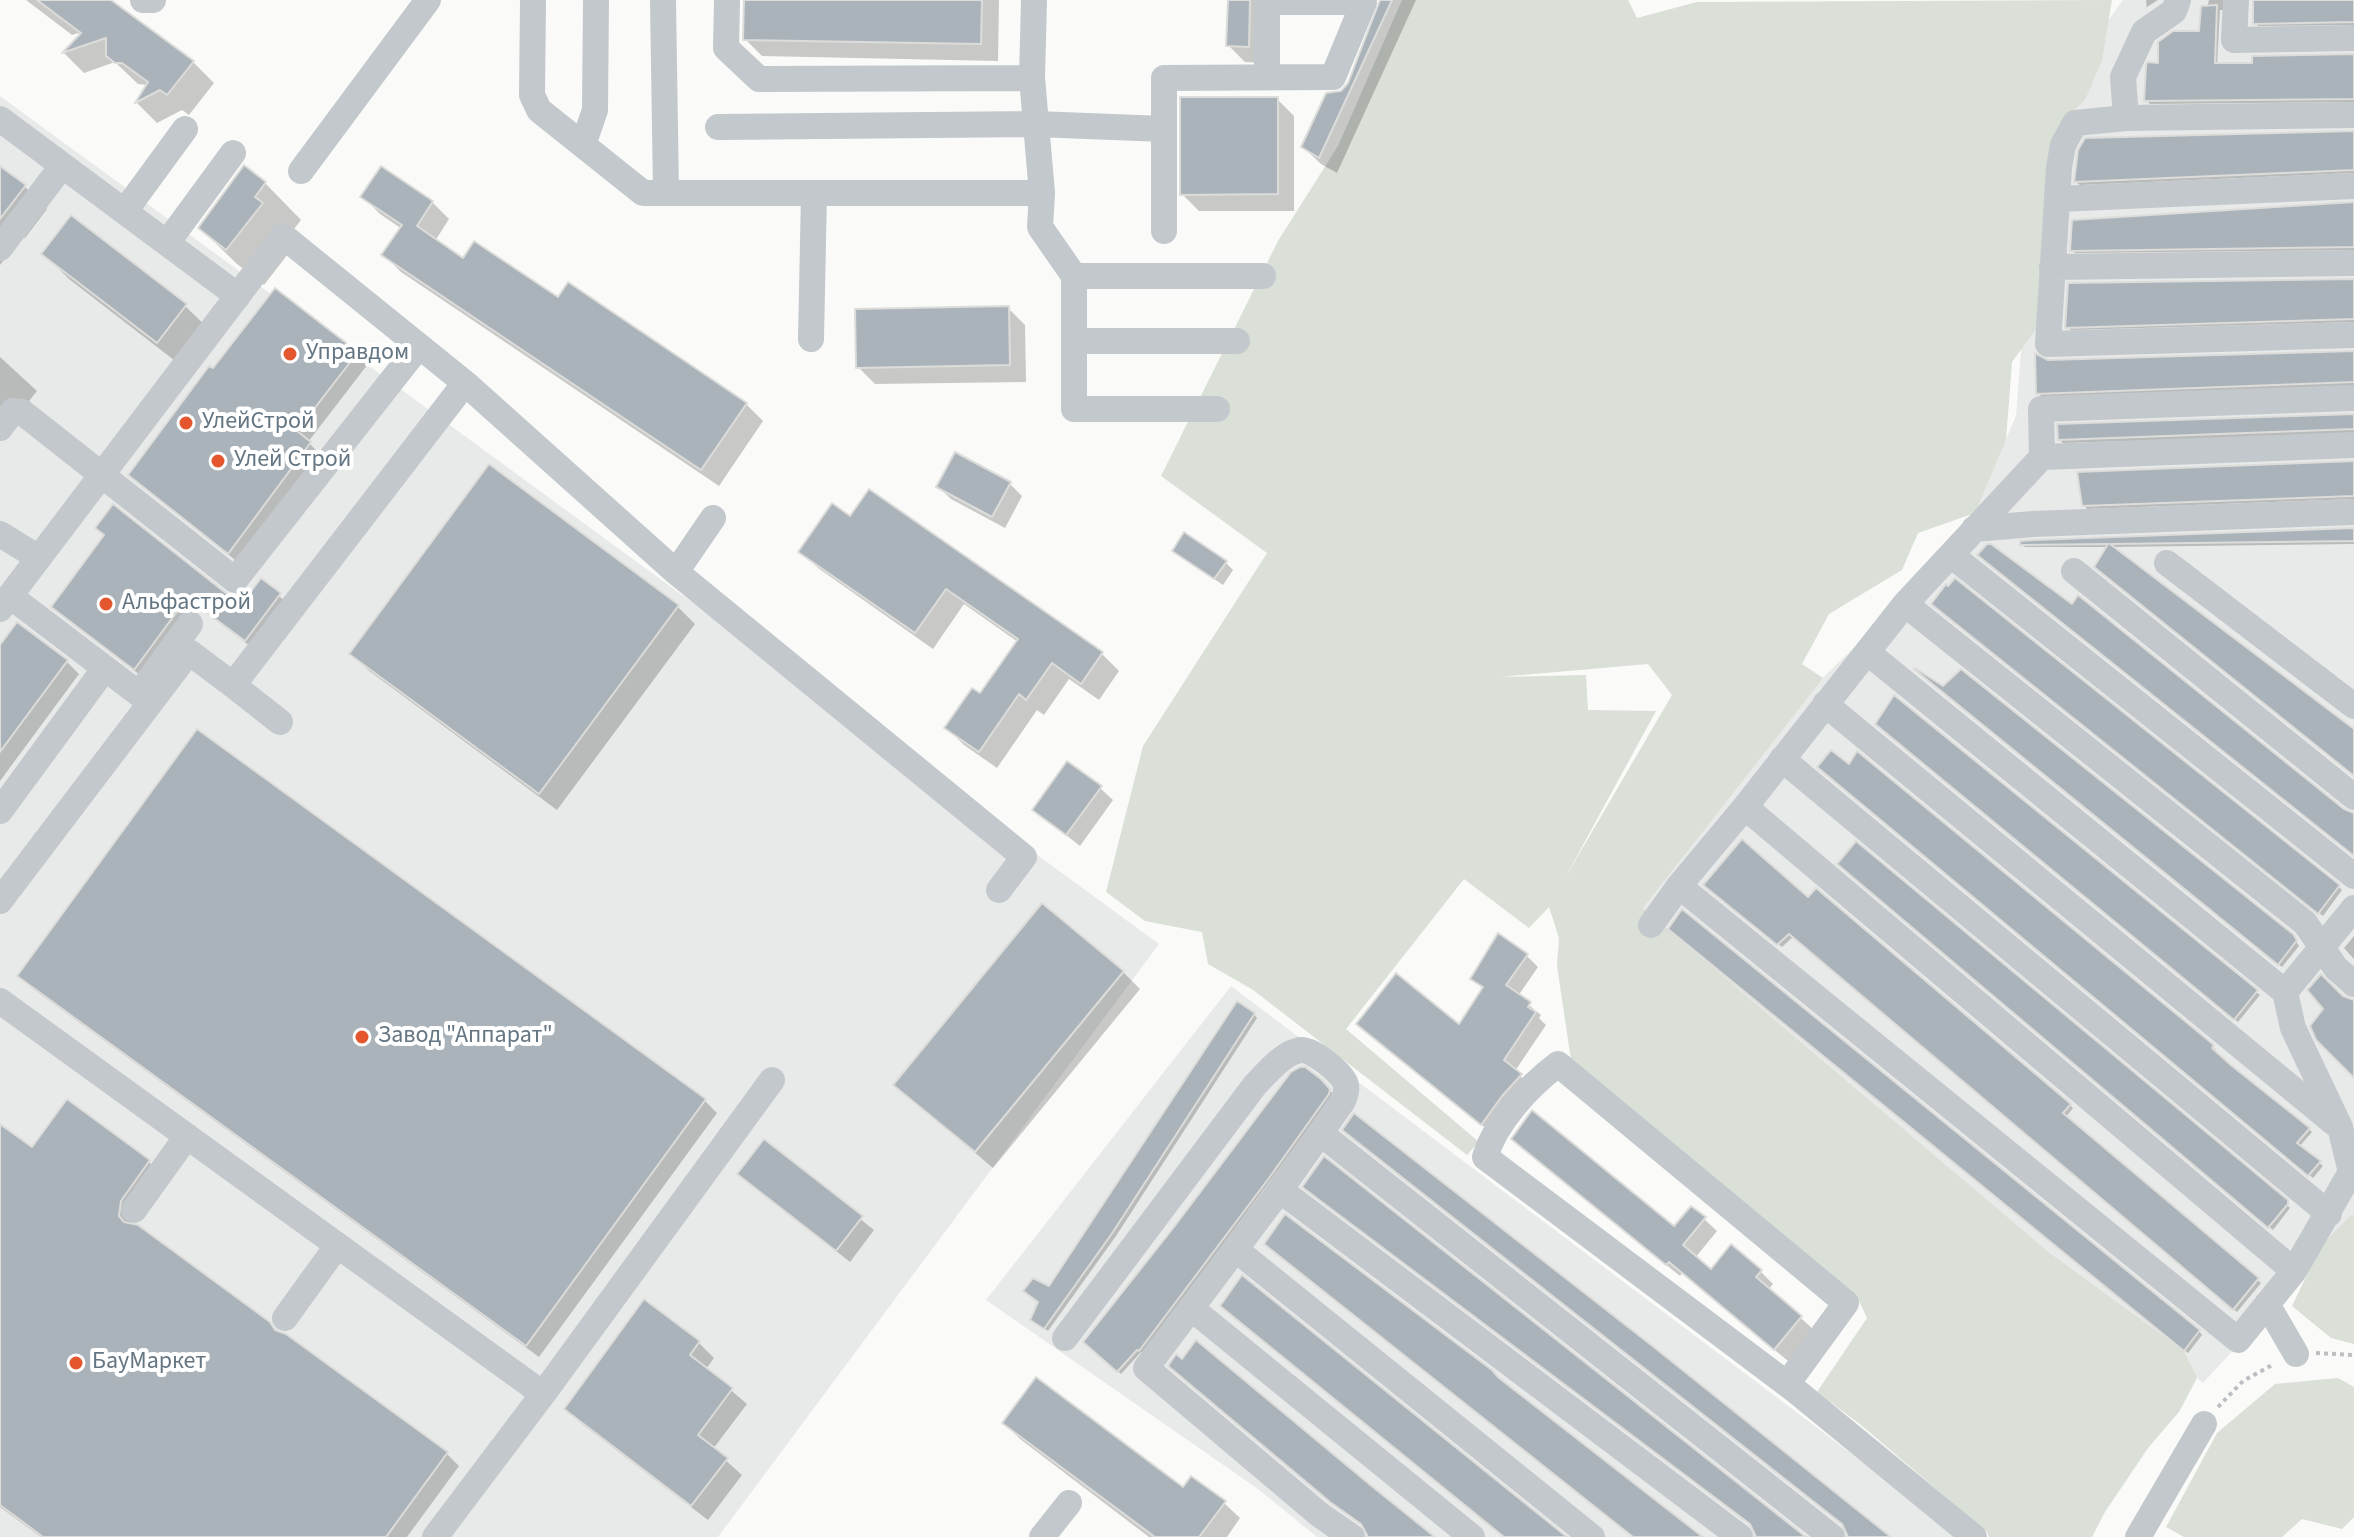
<!DOCTYPE html>
<html>
<head>
<meta charset="utf-8">
<style>
	body { margin:0 }
	canvas { display:block; background:#fafaf8 }
</style>
</head>
<body>
<canvas width="2354" height="1537"></canvas>
<script>
const ctx = document.querySelector('canvas').getContext('2d');
ctx.lineJoin = 'round';
function paint(path, color) { ctx.fillStyle = color; ctx.fill(path, 'evenodd'); }
function stroke(path, color, width, dash) { ctx.strokeStyle = color; ctx.lineWidth = width; ctx.lineCap = dash ? 'butt' : 'round'; ctx.setLineDash(dash || []); ctx.stroke(path); }
function drawText(font, color, halo, rows, align = 'center') {
  ctx.font = font + ' "Source Sans 3",sans-serif'; ctx.lineWidth = 8; ctx.setLineDash([]); ctx.textBaseline = 'middle'; ctx.strokeStyle = halo; ctx.fillStyle = color; for (const [text, x, y, turn = 0] of rows) {
    ctx.save(); ctx.translate(x, y); ctx.rotate((+turn || 0) * Math.PI / 180); ctx.textAlign = isNaN(turn) ? turn : align; if (halo) ctx.strokeText(text, 0, 0); ctx.fillText(text, 0, 0); ctx.restore();
  }
}
paint(new Path2D(`
	M2123,0H2354V1229L2287,1292L2203,1383L1643,908L1809,691L1961,544L2016,416L2039,115Z
	M0,96L1159,944L718,1537H0Z
	M1231,986L1962,1537H1317L1258,1489L986,1300Z`), '#e8e9e9');
paint(new Path2D(`
	M1402,0H1628L1637,18L1697,2L2112,0L2102,60L2085,100L2059,124L2037,328L2012,362L2006,440L1975,513L1918,533L1902,570L1829,614L1802,664L1823,678L1643,908L2051,1254L2184,1351L2197,1378L2179,1412L2148,1448L2105,1512L2092,1537H1989L1987,1532L1861,1425L1817,1392L1867,1318L1859,1301L1721,1188L1571,1060L1557,966L1559,938L1549,907L1529,928L1464,879L1346,1029L1479,1142L1467,1155L1253,990L1208,964L1202,932L1145,921L1106,892L1143,746L1267,553L1161,476L1278,241L1338,146ZM1648,664L1672,695L1565,878L1656,711L1588,710L1586,675L1499,677Z
	M2354,1215V1344L2331,1338L2292,1306L2321,1246L2350,1216Z
	M2338,1378L2354,1387V1517L2342,1529L2302,1519L2282,1537H2184L2166,1527L2217,1433L2275,1384Z`), '#dadfd7');
paint(new Path2D(`
	M26,0H108L193,62L214,83L189,115L182,110L157,123L137,103L148,85L138,84L115,62L84,73L64,53L81,36L78,33L72,35Z
	M746,0H999L998,61L762,56L745,39Z
	M1230,0H1267L1265,63L1245,62L1228,45Z
	M1382,0H1416L1337,173L1321,164L1303,147L1350,84Z
	M2146,0H2158L2147,7V11Z
	M2209,0H2225L2223,10H2220L2217,65L2354,56V102L2150,104L2146,100L2160,65L2201,33Z
	M2253,0H2354V25L2258,26L2255,23Z
	M1277,99L1294,116V211H1199L1182,194Z
	M2354,133V173L2080,185L2076,182Z
	M0,168L24,186L47,209L25,238L22,236L0,265Z
	M245,168L265,183L301,220L291,233L298,241L264,285L237,264L200,228Z
	M382,168L432,202L449,219L435,241L464,260L746,404L763,421L719,486L401,272L384,255L402,229L380,214L363,197Z
	M2354,204V250L2075,253L2072,250Z
	M44,254L185,306L211,331L183,367L69,279Z
	M2354,281V322L2071,330L2067,327Z
	M1008,308L1025,325L1026,382L875,384L858,367Z
	M357,353L368,364L308,442L321,455L240,564L131,475Z
	M2354,353V387L2042,397L2038,393L2048,362Z
	M0,357L37,391L12,422L0,413Z
	M2354,416V434L2063,443L2060,440Z
	M2354,463V499L2087,509L2084,505Z
	M489,467L678,607L695,624L557,810L368,670L351,653Z
	M1009,483L1022,496L1005,528L951,499L938,487Z
	M869,492L1102,654L1119,671L1099,700L1069,679L1044,715L1037,710L997,768L964,745L947,728L981,696L1018,642L964,604L933,649L818,568L801,551L851,519Z
	M2354,530V544L2110,547L2354,732V775L2108,547H2025L2022,544Z
	M106,536L241,608L261,581L292,607L258,652L201,609L148,681L66,619L53,607Z
	M1174,551L1225,562L1233,570L1223,585Z
	M1955,581L2339,887L2342,890L2323,916L1937,607Z
	M0,649L66,661L79,674L0,781Z
	M1930,681L2292,935L2299,946L2282,967Z
	M1881,727L2256,992L2260,995L2238,1022Z
	M198,731L705,1101L717,1113L539,1357L32,988L20,975Z
	M1823,770L2213,1047L2216,1050L2214,1053L2312,1132L2299,1147L2323,1166L2313,1178Z
	M1100,788L1113,800L1080,846L1034,810Z
	M1843,867L2287,1205L2290,1208L2273,1230Z
	M1709,888L1808,900L2070,1105L2073,1108L2066,1117L2261,1283L2237,1312L1794,936L1782,947Z
	M1682,912L2199,1331L2202,1335L2188,1353L1674,932Z
	M2354,936V959L2344,948Z
	M1527,956L1538,967L1518,996L1541,1015L1539,1018L1546,1025L1515,1071L1532,1087L1494,1135L1358,1024L1460,1027L1484,990L1472,978Z
	M1123,972L1140,989L993,1168L895,1085Z
	M1254,1014L1257,1018L1116,1236L1048,1331L1036,1323L1050,1289Z
	M1325,1085L1333,1094L1332,1097L1143,1353L1141,1352L1121,1374L1086,1342Z
	M0,1126L32,1150L149,1162L161,1174L133,1215L131,1226L447,1454L459,1466L407,1537H41L0,1507Z
	M764,1142L874,1230L850,1262L739,1174Z
	M1526,1151L1675,1229L1704,1219L1717,1231L1695,1258L1711,1272L1760,1271L1773,1284L1769,1289L1814,1330L1788,1361L1682,1273L1680,1276Z
	M699,1343L714,1358L706,1369L747,1404L713,1449L742,1475L708,1520L582,1424L566,1409Z
	M1004,1423L1224,1503L1240,1518L1227,1537H1149L1020,1439Z`), '#0003');
const building = new Path2D(`
	M37,0H111L194,61L167,95L160,90L135,103L148,82L122,63H115L106,56V38L62,53L81,33Z
	M744,0H982L981,44L743,40Z
	M1228,0H1250L1249,47L1226,46Z
	M1380,0H1392L1319,158L1301,147L1326,93L1341,91L1348,83Z
	M2253,0H2354V22L2253,24Z
	M2217,5L2215,63H2252V56L2354,54V99L2144,101L2146,66L2147,62L2158,63V42L2173,31H2199L2201,6Z
	M1180,97H1278V194L1180,195Z
	M2354,131V170L2074,182L2078,150L2085,138Z
	M244,165L266,182L255,197L263,203L226,250L198,228Z
	M0,166L26,185L0,219Z
	M381,166L433,201L417,226L463,258L474,241L558,297L568,282L747,403L701,470L381,255L402,225L360,197Z
	M2354,202V247L2070,251L2072,220Z
	M71,215L187,304L157,343L41,254Z
	M2354,279V319L2065,328L2068,283Z
	M275,288L358,352L297,431L311,442L228,554L128,475L209,366L213,368Z
	M1009,306L1010,365L856,368L855,309Z
	M2354,351V382L2036,394L2035,353L2048,360Z
	M2354,414V429L2058,440L2057,424Z
	M955,452L1011,482L992,517L936,487Z
	M2354,461V496L2082,506L2077,472Z
	M489,464L679,605L539,794L349,654Z
	M869,489L1103,652L1081,684L1052,663L1026,700L1019,694L979,752L944,728L972,688L980,693L1018,639L946,589L915,633L798,552L832,503L850,516Z
	M113,504L241,605L261,578L281,593L245,641L187,598L134,670L51,607L104,535L95,528Z
	M2354,528V541L2110,544L2354,729V776L2094,567L2108,544L2020,545V541L2034,540Z
	M1184,532L1227,561L1214,579L1172,551Z
	M1987,544H1991L2072,604L2078,595L2344,809L2354,813V856L1977,555Z
	M1955,578L2340,885L2318,914L1931,604L1946,584L1948,586Z
	M17,622L68,660L0,752V645Z
	M1915,668L1943,686L1961,669L2293,934L2297,940L2278,965L1914,669Z
	M1894,695L2258,990L2234,1020L1875,724Z
	M197,729L706,1099L526,1346L17,976Z
	M1831,750L1849,764L1857,751L2214,1045L2212,1048L2232,1066L2310,1128L2297,1143L2321,1161L2308,1176L1817,767Z
	M1067,761L1102,786L1066,835L1032,810Z
	M1742,839L1808,897L1816,888L2071,1104L2063,1113L2259,1278L2233,1310L1789,934L1777,945L1703,885Z
	M1856,841L2288,1200V1204L2268,1228L1837,864Z
	M1042,903L1124,971L975,1152L893,1085Z
	M1682,909L2200,1330L2184,1351L1668,929Z
	M1498,933L1528,954L1506,985L1531,1002L1528,1007L1536,1012L1504,1060L1522,1074L1502,1096L1481,1125L1356,1024L1396,973L1459,1024L1483,987L1470,979Z
	M2321,974L2343,996L2354,1000V1078L2316,1040L2310,1026L2323,1009L2307,990Z
	M1237,1001L1255,1013L1113,1232L1044,1329L1030,1320L1038,1302L1023,1291L1033,1278L1049,1286Z
	M1300,1067H1305L1321,1079L1330,1089L1329,1094L1269,1178L1139,1351L1137,1350L1117,1372L1083,1342L1174,1227L1291,1072Z
	M67,1099L150,1160L121,1201L119,1216L124,1222L138,1225L270,1322L275,1330L286,1334L448,1452L386,1537H43L0,1505V1124L32,1147Z
	M1532,1110L1674,1226L1691,1206L1706,1217L1683,1245L1711,1269L1731,1244L1762,1270L1756,1277L1802,1316L1774,1350L1669,1262L1666,1265L1511,1139Z
	M1354,1113L1655,1348L1891,1537H1848L1842,1524L1342,1130Z
	M764,1139L863,1216L836,1251L737,1174Z
	M1324,1156L1806,1537H1756L1750,1524L1302,1187Z
	M1285,1214L1492,1370L1499,1378L1703,1537H1633L1264,1244Z
	M1242,1275L1567,1537H1504L1220,1306Z
	M644,1299L700,1341L690,1355L733,1388L698,1435L728,1458L691,1506L564,1409Z
	M1196,1340L1374,1488L1435,1537H1368L1361,1524L1330,1502L1168,1366L1176,1354L1182,1359Z
	M1036,1377L1183,1487L1191,1476L1226,1501L1199,1537H1155L1002,1423Z`);
paint(building, '#aab3b9');
stroke(building, '#dcdcda', 2);
stroke(new Path2D(`
	M2316,1353L2354,1355
	M2218,1407L2243,1381L2274,1364`), '#bbbfc2', 4, [4, 4]);
stroke(new Path2D(`
	M143,0H153
	M533,0L532,95L539,110L643,193H1042
	M663,0L666,193
	M727,0L726,48L759,79L1032,78
	M1034,0L1032,78L1042,193L1040,227L1074,276V341H1237
	M2178,0L2174,11L2144,32L2123,77L2126,118L2354,115
	M2236,0L2234,40L2354,38
	M2126,118L2075,123L2063,145L2059,168L2048,344L2354,335
	M0,119L238,296
	M718,127L1036,124L1164,129
	M583,145L595,110L596,0
	M301,171L428,0
	M2058,199L2354,186
	M125,211L185,129
	M1164,231V78L1333,77L1364,2H1267V77
	M167,243L233,153
	M0,248L62,166
	M2052,267L2354,263
	M1074,276H1263
	M811,339L814,193
	M1074,341V409H1217
	M0,428L13,411L22,412L235,580L419,346
	M2042,457L2041,409L2354,398
	M1974,529L2033,524L2354,512
	M0,534L39,558
	M1951,555L2354,876
	M2167,563L2354,706
	M2074,571L2354,797
	M676,572L1024,857L999,890
	M10,596L139,694L190,624
	M1905,604L2305,923L2336,968L2354,984
	M0,609L283,236L465,383L676,572L713,518
	M1867,652L2285,992
	M233,685L280,722
	M1825,704L2334,1123
	M1782,759L2329,1214
	M1745,807L2294,1271
	M0,811L105,668
	M1679,886L2238,1340L2294,1271L2351,1172L2340,1127L2293,1028L2285,992L2354,908
	M0,901L189,652L233,685L465,383
	M1651,925L1679,886L1745,807L1905,604L2042,457L2354,445
	M0,1001L543,1394L772,1080
	M1320,1133L1832,1537
	M1280,1190L1740,1537
	M134,1210L187,1136
	M1235,1249L1592,1537
	M2267,1304L2296,1354
	M1191,1308L1472,1537
	M285,1318L337,1246
	M1065,1338L1255,1085C1267,1073 1283,1053 1300,1050C1312,1048 1340,1072 1345,1082C1348,1089 1345,1095 1343,1101L1280,1190L1146,1368L1320,1515L1352,1537
	M1787,1384L1846,1303L1558,1064C1528,1087 1496,1121 1485,1157L1787,1384L1796,1391L1974,1537
	M435,1537L543,1394
	M1042,1537L1069,1503
	M2138,1537L2204,1424`), '#c3c8cc', 26);
for (const [x, y, r, color] of [
	[290,354,8,"#e4572e"],
	[186,423,8,"#e4572e"],
	[218,461,8,"#e4572e"],
	[106,604,8,"#e4572e"],
	[362,1037,8,"#e4572e"],
	[76,1363,8,"#e4572e"]
]) { const dot = new Path2D(); dot.arc(x, y, r, 0, 2 * Math.PI); ctx.fillStyle = color; ctx.fill(dot); stroke(dot, '#fff', 3); }
drawText('24px', '#657683', '#fff', [
	["Управдом",306,354],
	["УлейСтрой",202,423],
	["Улей Строй",234,461],
	["Альфастрой",122,604],
	["Завод \"Аппарат\"",378,1037],
	["БауМаркет",92,1363]
], 'left');
</script>
</body>
</html>
